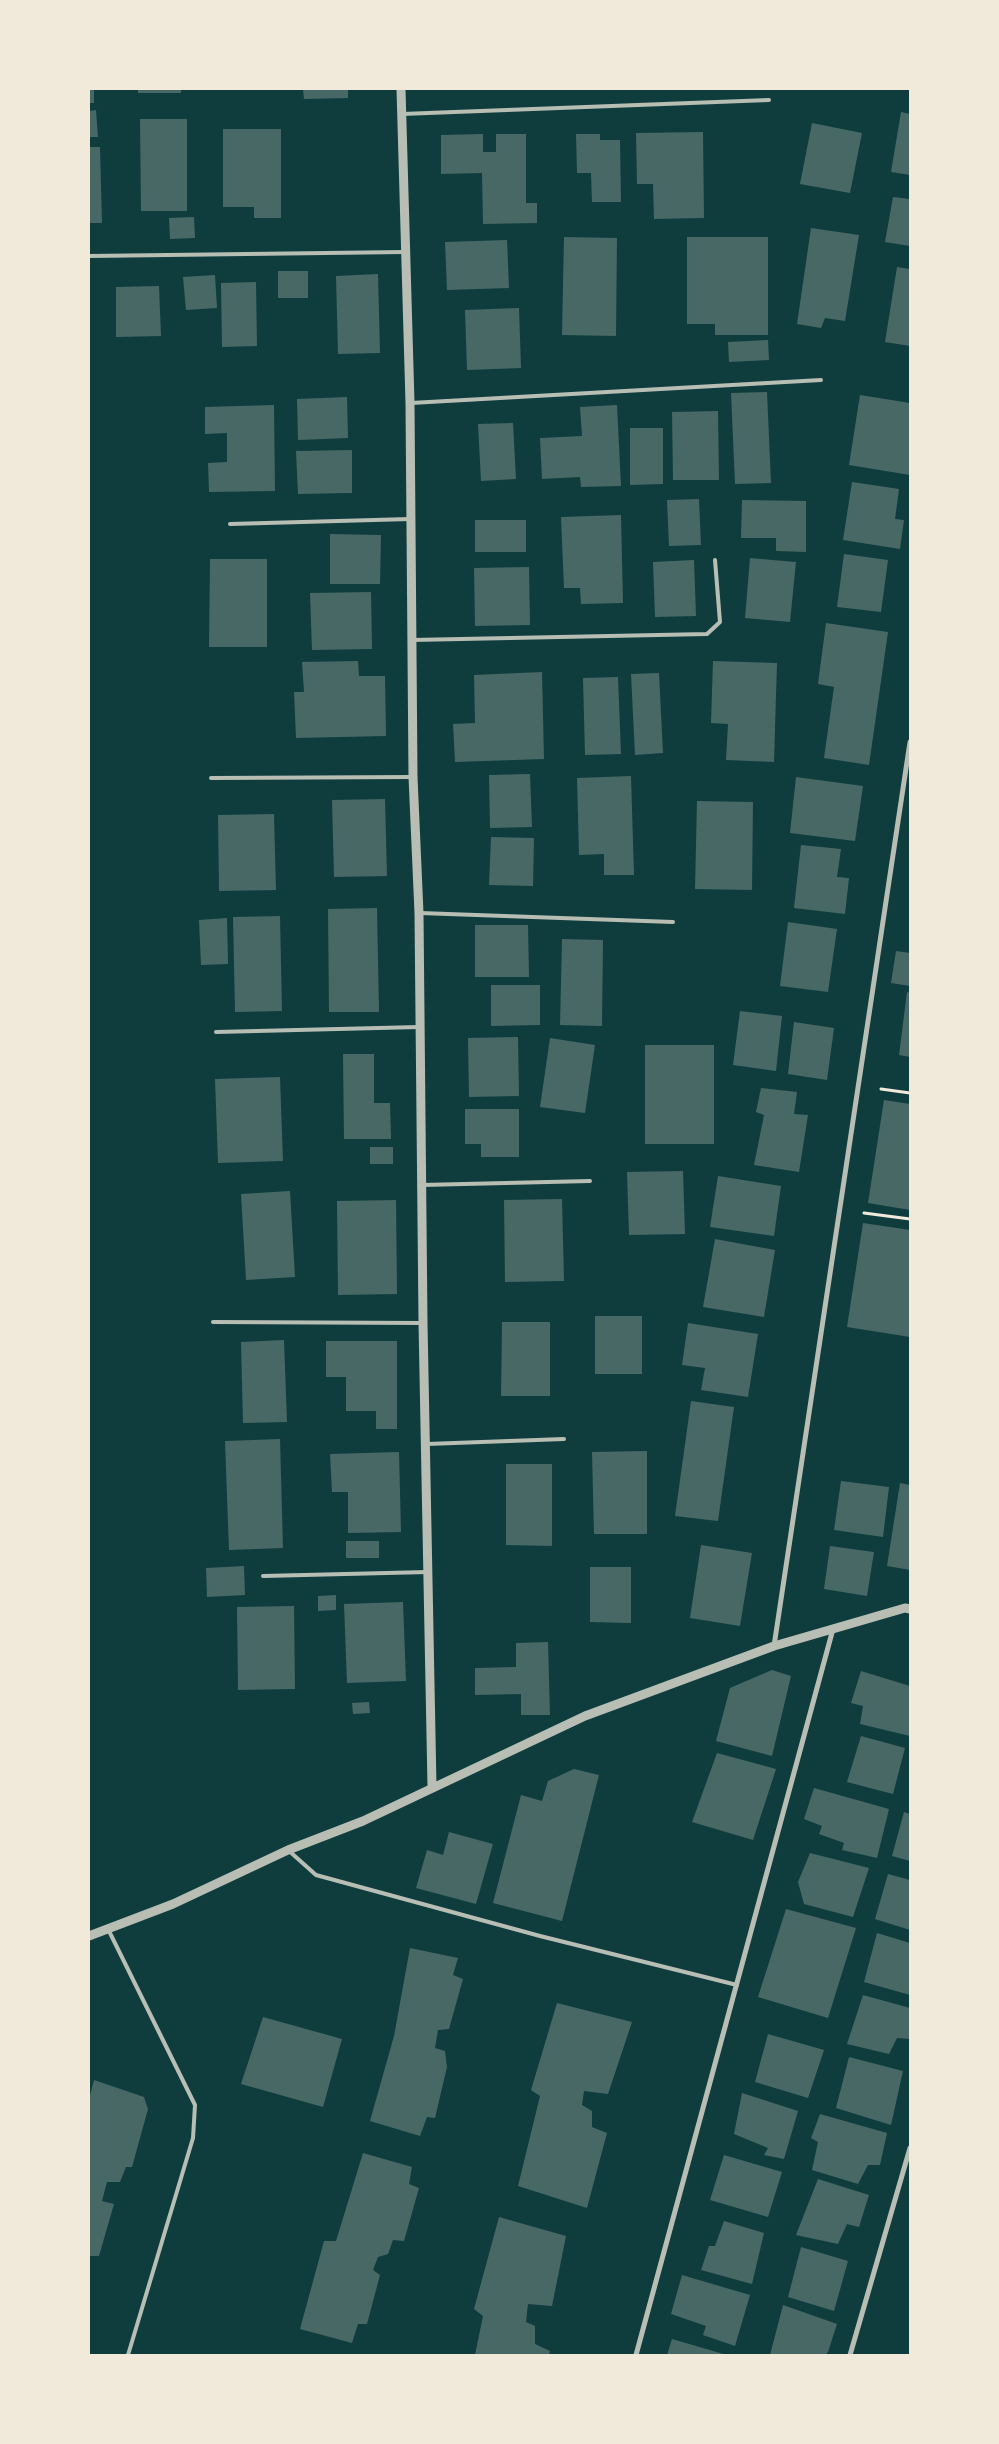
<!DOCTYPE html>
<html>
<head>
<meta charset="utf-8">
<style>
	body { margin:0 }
	#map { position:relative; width:999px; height:2444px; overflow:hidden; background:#0f3d3e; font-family:"Fira Sans",sans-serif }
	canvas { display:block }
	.frame { position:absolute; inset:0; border:90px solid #f1e9da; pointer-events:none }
</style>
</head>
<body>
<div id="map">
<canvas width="999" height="2444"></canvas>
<div class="frame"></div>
</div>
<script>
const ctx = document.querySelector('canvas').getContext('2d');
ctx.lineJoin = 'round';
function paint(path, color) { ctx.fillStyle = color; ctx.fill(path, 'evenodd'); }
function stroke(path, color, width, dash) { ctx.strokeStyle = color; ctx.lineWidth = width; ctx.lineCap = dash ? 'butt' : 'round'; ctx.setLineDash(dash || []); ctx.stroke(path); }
paint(new Path2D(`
	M89,89H94V103H89Z
	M138,89H181V93H138Z
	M303,89H348V98L304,99Z
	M96,110L98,137H89V111Z
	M901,112L910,114V175L891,172Z
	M140,119H187V211H141Z
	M812,123L862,133L850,193L800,184Z
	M223,129H281V218H254V207H223Z
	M703,132L704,218L654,219L653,184H637L636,133Z
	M483,134V152H496V134H526V203H537V223L483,224L482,173L441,174V135Z
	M576,134H600V140H620L621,202H592L591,173H577Z
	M89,147H100L102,223H89Z
	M893,197L910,199V246L885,242Z
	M194,217L195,238L170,239L169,218Z
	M811,228L859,235L845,321L825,318L821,328L797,324Z
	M564,237L617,238L616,336L562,335Z
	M687,237H768V335H715V324H687Z
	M507,240L509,288L447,290L445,242Z
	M897,267L910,269V346L885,342Z
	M278,271H308V298H278Z
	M378,274L380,353L338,354L336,276Z
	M215,275L217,308L186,310L183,277Z
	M256,282L257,346L222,347L221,283Z
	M159,286L161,336L116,337V287Z
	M519,308L521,368L467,370L465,310Z
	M768,340L769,360L729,362L728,342Z
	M767,392L771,483L735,484L731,393Z
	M860,395L910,403V475L849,465Z
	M347,397L348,438L298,440L297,399Z
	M274,405L275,491L209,492L208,463L227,462V433L205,434V407Z
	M617,405L621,486L581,487L580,477L542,479L540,438L582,436L580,407Z
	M718,411L719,480H673L672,412Z
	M513,423L516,479L481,481L478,424Z
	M630,428H663V484L630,485Z
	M352,450V493L298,494L296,451Z
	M852,482L899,489L895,519L904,520L900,549L843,540Z
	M699,499L701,545L669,546L667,500Z
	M742,500L806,501V552L776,551V538H741Z
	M621,515L623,603L581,604L580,588H564L561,517Z
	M475,520H526V552H475Z
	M330,534L381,535L380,584H330Z
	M844,554L888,560L881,612L837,607Z
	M750,558L796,562L790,622L745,618Z
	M210,559H267V647H209Z
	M694,560L696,616L655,617L653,562Z
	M529,567L530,625L475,626L474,568Z
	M371,592L372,649L312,650L310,593Z
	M826,623L888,632L869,765L824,758L834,687L818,684Z
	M358,661L359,676H385L386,736L296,738L294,692H304L302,662Z
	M713,661L777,663L774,762L726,760L728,724L711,723Z
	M542,672L544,759L455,762L453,724L475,723L474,675Z
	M659,673L663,753L635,755L631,674Z
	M618,677L621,754L585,755L583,678Z
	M530,774L532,827L490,828L489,775Z
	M631,776L634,875H604V854L579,855L577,778Z
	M796,777L863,786L855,841L790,833Z
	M385,799L387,876L334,877L332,800Z
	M697,801L753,802L752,890L695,889Z
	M274,814L276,890L219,891L218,815Z
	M491,837L534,838L533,886L489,885Z
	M801,845L841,849L837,877L849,878L845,914L794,908Z
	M377,908L379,1012H329L328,909Z
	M280,916L282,1011L235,1012L233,917Z
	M227,918L228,964L201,965L199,920Z
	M788,922L837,929L828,992L780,986Z
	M475,925H528L529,977H475Z
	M562,939L603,940L602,1026L560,1025Z
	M896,951L910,953V986L891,983Z
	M491,985H540V1025L491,1026Z
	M907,992L910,993V1057L899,1055Z
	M740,1011L782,1016L776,1071L733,1065Z
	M794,1022L834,1028L827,1080L788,1074Z
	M518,1037L519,1096L469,1097L468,1038Z
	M550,1038L595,1045L585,1113L540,1107Z
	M645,1045H714V1144H645Z
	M343,1054H374V1103H390L391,1139H344Z
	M280,1077L283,1161L218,1163L215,1079Z
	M761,1088L797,1092L794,1114L808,1115L799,1172L754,1165L764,1115L756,1112Z
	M884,1100L910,1104V1210L868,1203Z
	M465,1109H519V1157H481V1144H465Z
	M370,1147H393V1164H370Z
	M683,1171L685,1234L629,1235L627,1172Z
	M718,1176L781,1186L774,1236L710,1227Z
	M290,1191L295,1277L246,1280L241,1194Z
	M562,1199L564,1281L505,1282L504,1200Z
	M396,1200L397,1294L338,1295L337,1201Z
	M863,1223L910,1230V1337L847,1327Z
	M715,1239L775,1250L764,1317L703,1307Z
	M595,1316H642V1374H595Z
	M502,1322H550V1396H501Z
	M688,1323L758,1334L748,1397L701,1390L705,1368L682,1365Z
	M284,1340L287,1422L243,1423L241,1342Z
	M326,1341H397V1429H376V1411H346V1377H326Z
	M691,1401L734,1407L718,1521L675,1516Z
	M280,1439L283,1548L229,1550L225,1441Z
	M647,1451V1534H594L592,1452Z
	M399,1452L401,1532L348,1533V1492H332L330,1454Z
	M506,1464H552V1546L506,1545Z
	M841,1481L889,1487L883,1537L834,1530Z
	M900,1483L910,1485V1570L887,1566Z
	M346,1541H379V1558H346Z
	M701,1545L752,1553L740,1626L690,1618Z
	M830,1546L874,1552L867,1596L824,1589Z
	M244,1566L245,1595L207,1597L206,1568Z
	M590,1567H631V1623L590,1622Z
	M336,1595V1610L318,1611V1596Z
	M403,1602L406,1681L347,1683L344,1604Z
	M294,1606L295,1689L238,1690L237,1607Z
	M548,1642L550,1715H521V1694L475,1695V1668L516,1667V1643Z
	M772,1670L791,1676L772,1756L716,1741L730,1688Z
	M861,1671L910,1686V1736L860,1724L863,1706L851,1703Z
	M369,1702L370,1713L353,1714L352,1703Z
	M861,1736L905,1748L893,1794L847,1782Z
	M717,1753L776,1769L753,1840L692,1822Z
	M574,1769L599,1775L562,1921L493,1903L521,1795L542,1801L548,1781Z
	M814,1788L889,1809L877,1858L842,1850L844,1843L819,1834L822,1826L804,1819Z
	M904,1812L910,1814V1861L892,1856Z
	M449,1832L493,1844L476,1904L416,1888L427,1850L443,1855Z
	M810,1853L869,1868L853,1917L804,1904L798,1882Z
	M888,1874L910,1880V1930L875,1919Z
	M786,1909L856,1928L828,2018L758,1997Z
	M877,1933L910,1943V1995L864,1982Z
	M410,1948L458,1958L453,1975L463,1979L449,2029L438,2030L435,2048L445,2051L447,2067L435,2118L427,2117L420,2136L370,2121L394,2036Z
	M863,1995L910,2008V2039L897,2038L889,2054L847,2044Z
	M557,2003L632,2022L608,2094L584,2091L582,2105L592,2111V2127L607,2133L587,2208L518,2186L540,2096L531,2090Z
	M263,2017L342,2039L323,2107L241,2084Z
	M768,2034L824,2050L808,2098L755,2082Z
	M849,2057L903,2071L891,2125L836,2108Z
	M94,2080L144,2097L148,2109L132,2167H126L120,2182H107L102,2201L114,2204L99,2256H89V2099Z
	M742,2093L798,2111L784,2159L764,2155L768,2148L734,2134Z
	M820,2114L887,2133L880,2165H868L858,2184L812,2170L818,2142L811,2138Z
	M363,2153L412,2167L409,2184L419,2188L404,2241L393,2240L388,2254L378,2257L373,2270L380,2275L367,2324H358L352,2343L300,2329L324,2241H336Z
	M724,2155L782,2172L768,2217L710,2200Z
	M818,2179L869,2195L859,2227L847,2224L838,2244L796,2235Z
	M499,2217L566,2236L552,2306L528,2304L526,2322L535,2326V2344L550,2351L549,2355H475L483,2316L474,2309Z
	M724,2221L764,2233L752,2284L701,2270L709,2246H715Z
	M801,2247L848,2261L834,2311L788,2297Z
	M682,2275L750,2295L735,2346L703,2335L706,2326L671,2314Z
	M783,2305L837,2324L828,2352L825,2355H770Z
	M672,2339L727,2355H667Z`), '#486865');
stroke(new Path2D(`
	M881,1089L910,1093
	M864,1213L910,1219`), '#f1e9da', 3);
stroke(new Path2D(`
	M402,114L769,100
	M89,256L405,252
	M411,403L821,380
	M230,524L410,519
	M412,640L707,634L720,622L715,560
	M211,778L412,777
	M420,913L673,922
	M216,1032L419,1027
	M422,1185L590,1181
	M213,1322L423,1323
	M427,1444L564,1439
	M263,1576L428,1572
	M288,1850L316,1875L540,1936L737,1985
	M108,1929L195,2105L193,2138L128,2355`), '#b8beb3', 4);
stroke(new Path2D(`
	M774,1646L910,742
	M636,2355L833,1629
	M850,2355L910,2148`), '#b8beb3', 5);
stroke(new Path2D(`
	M401,89L410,403L413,777L419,913L423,1323L432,1787
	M89,1936L173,1904L288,1850L363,1821L585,1716L774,1646L905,1608L910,1609`), '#b8beb3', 9);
</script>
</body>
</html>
